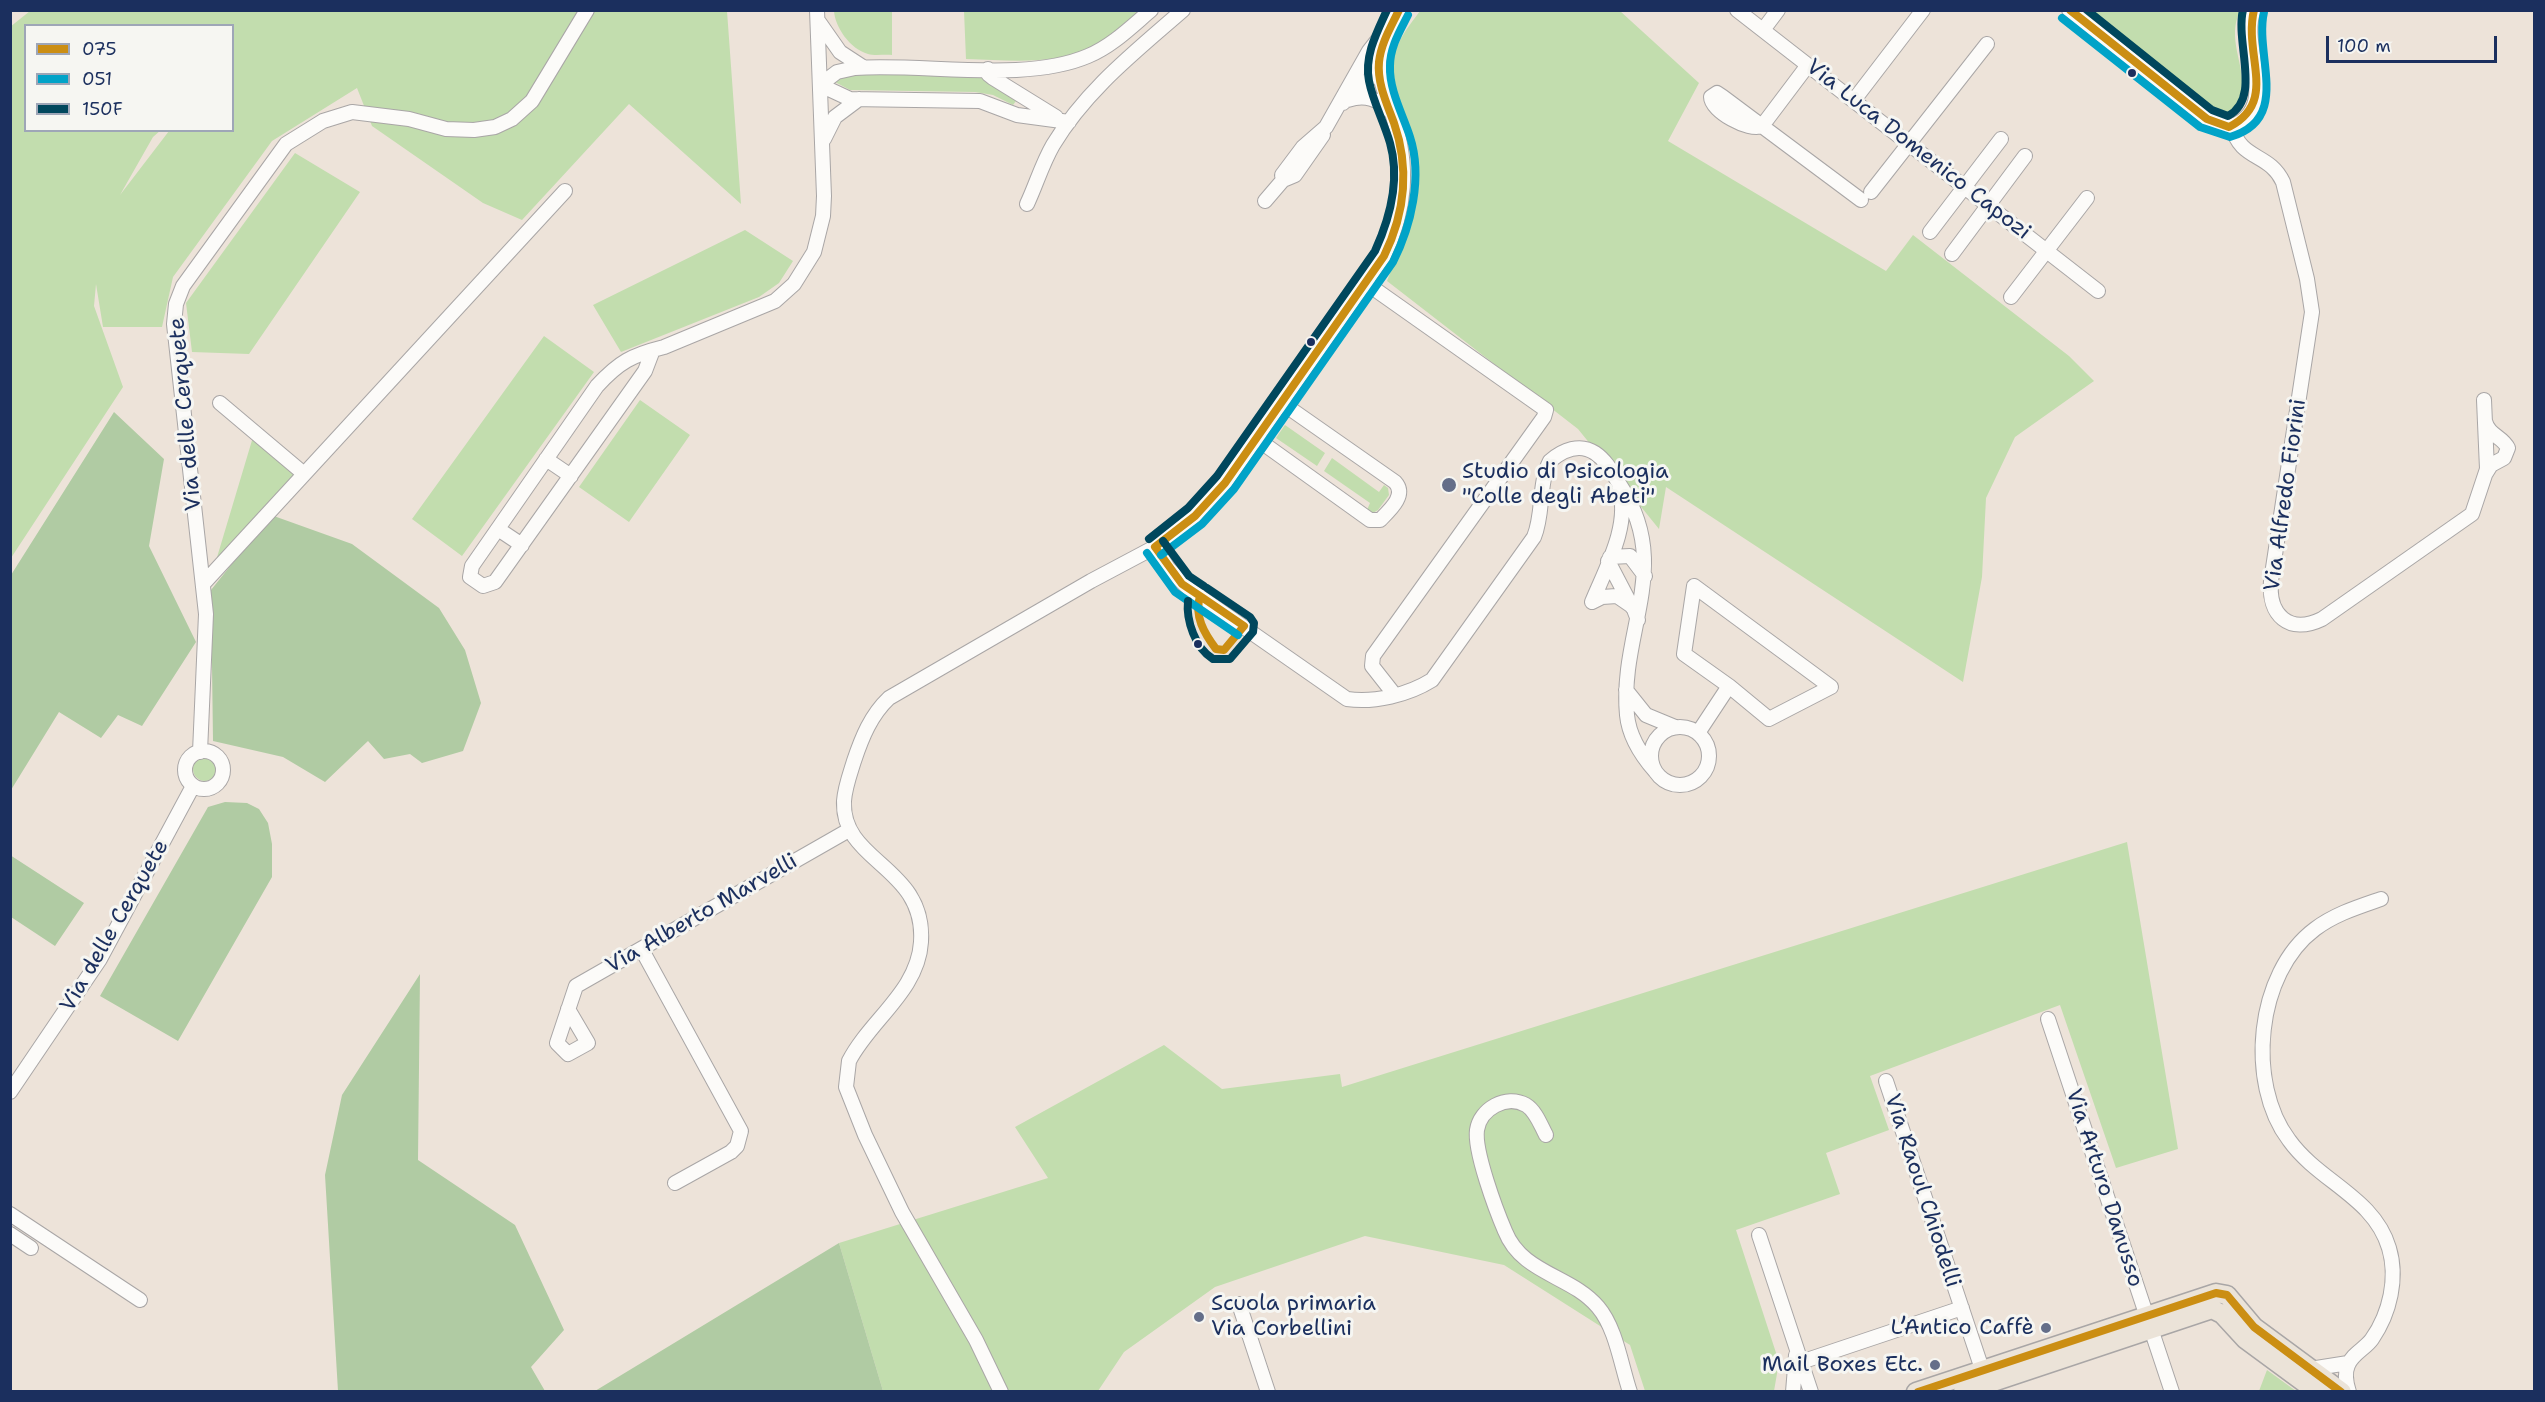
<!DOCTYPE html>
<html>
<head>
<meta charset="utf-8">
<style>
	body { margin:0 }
	#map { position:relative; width:2545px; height:1402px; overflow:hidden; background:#ede3d9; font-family:"Shantell Sans",sans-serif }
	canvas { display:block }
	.frame { position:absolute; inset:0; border:12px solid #1b2f5e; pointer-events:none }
	.legend { position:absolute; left:24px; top:24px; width:210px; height:108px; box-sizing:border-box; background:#f6f6f2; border:2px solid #9ea6b7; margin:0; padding:8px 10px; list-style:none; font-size:18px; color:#1b2f5e }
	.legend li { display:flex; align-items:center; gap:12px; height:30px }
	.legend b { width:30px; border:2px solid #9ea6b7 }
	.scale { position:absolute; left:2326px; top:36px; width:171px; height:27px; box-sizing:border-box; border:3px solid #1b2f5e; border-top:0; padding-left:8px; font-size:18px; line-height:21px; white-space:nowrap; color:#1b2f5e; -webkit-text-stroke:4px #f6f6f2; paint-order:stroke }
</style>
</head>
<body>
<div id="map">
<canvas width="2545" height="1402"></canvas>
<div class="frame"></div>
<ul class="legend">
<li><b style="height:8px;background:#cb8e13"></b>075</li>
<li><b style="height:8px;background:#01a3c8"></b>051</li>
<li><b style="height:8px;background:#00475d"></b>150F</li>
</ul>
<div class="scale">100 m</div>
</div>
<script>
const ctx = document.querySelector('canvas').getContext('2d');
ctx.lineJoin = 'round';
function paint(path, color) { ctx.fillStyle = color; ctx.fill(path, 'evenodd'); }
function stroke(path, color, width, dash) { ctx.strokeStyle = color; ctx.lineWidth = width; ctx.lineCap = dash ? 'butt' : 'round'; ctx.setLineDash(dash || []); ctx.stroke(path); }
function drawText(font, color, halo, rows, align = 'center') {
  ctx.font = font + ' "Shantell Sans",sans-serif'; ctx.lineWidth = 6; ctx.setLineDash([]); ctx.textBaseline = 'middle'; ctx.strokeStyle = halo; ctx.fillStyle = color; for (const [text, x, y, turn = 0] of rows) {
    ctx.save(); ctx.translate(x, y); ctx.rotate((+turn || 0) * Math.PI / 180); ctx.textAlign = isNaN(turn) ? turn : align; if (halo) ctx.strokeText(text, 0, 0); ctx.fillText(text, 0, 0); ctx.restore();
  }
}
paint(new Path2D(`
	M30,11H727L741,204L629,104L522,220L483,203L372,126L357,88L272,141L173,277L162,327H103L96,284L94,306L123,387L11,558L10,27ZM26,26H232V130L169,131L120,195L153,137L161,130H26Z
	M834,11H892V55C885,54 875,56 868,54C850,49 835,27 834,11Z
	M964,11H1141C1127,22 1110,40 1094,47C1053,66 1009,60 966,59Z
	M1420,11H1620L1699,83L1668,141L1886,271L1913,235L2069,356L2094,381L2015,437L1986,498L1982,577L1963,682L1666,487L1659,529L1578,429L1387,281C1407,231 1418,198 1412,143C1409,124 1399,108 1395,90C1386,56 1401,36 1420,11Z
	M2089,11H2240C2222,48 2261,80 2229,114L2218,113Z
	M848,72L979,74L1011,93L1016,101L1013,105L993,95L975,92L850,90L835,82Z
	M295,153L360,192L249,354L192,352L186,303Z
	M745,230L793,261L779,283L759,297L621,352L593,305Z
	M544,336L594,372L462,556L412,519Z
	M640,400L690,435L629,522L579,487Z
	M1285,425L1325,453L1317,466L1276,438Z
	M253,437L294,475L215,564Z
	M1332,458L1379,492L1384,485L1388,488L1389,495L1378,510L1371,514L1367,510L1370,503L1324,471Z
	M193 769a12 12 0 1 1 24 0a12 12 0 1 1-24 0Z
	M2127,842L2178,1149L2116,1168L2060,1005L1870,1076L1889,1130L1826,1153L1840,1194L1736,1230L1779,1362L1774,1391H1645L1630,1345L1504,1265L1365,1236L1215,1287L1124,1352L1098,1391H883L839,1243L1048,1178L1015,1127L1164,1045L1222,1089L1340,1074L1342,1087Z
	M2267,1370L2296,1391H2259Z`), '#c2ddae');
paint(new Path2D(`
	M114,412L164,459L149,546L196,642L142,726L118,715L101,738L59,712L11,790V575Z
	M271,515L352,544L439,608L465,650L481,703L463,751L422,763L410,754L384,759L368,741L325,782L283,757L213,741L211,590Z
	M225,802L247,803L259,809L268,823L272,844V877L178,1041L100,996L208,807Z
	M10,855L84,903L55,946L11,917Z
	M420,974L418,1160L515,1225L564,1330L531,1367L545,1391H338L325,1175L342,1095Z
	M839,1243L883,1391H595Z`), '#b0cba3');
const minor = new Path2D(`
	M1737,10L2098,291
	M2069,10L2207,119L2229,127C2283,111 2238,44 2254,10
	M819,22L840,52L863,67
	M1763,30L1778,10
	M988,69V74L993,78L1056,117
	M1348,100C1365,94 1378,99 1390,111
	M1854,100L1923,10
	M1343,103C1352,93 1363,88 1371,77C1384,57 1386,32 1399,10
	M1069,122L1017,115L980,101L850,99L820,85L837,72L855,68C925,63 1025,83 1088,56C1112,46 1131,27 1151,10
	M1762,126C1749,132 1711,111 1711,97L1717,93L1723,97L1861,200
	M1762,126L1808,65
	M2232,126C2240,161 2269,152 2283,182L2307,279L2312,312L2271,581C2268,615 2289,635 2322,619L2472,514L2487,469L2484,400
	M824,139L835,117L859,99
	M1283,180L1295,175L1323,135
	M1871,192L1987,44
	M1265,201L1283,180L1282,175L1303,147L1326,127L1369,51L1391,23
	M1027,204C1036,185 1042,164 1053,145C1086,90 1135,52 1183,10
	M1930,232L2001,139
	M1952,254L2025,156
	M1366,283L1546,410L1544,417L1373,656L1372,666L1394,694
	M2011,297L2087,198
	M653,350L645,371L495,582L483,586L470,577L472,566L597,386C619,362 632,355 664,347L775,301L794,284L814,252L823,216L824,196L817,10
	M220,403L303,473
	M2485,421C2489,436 2502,436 2508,448L2504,458L2491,465L2486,473
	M1257,439L1370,520H1380C1390,510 1407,495 1395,482L1282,403
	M546,459L571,476
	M498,529L522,545
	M1155,547L1168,568L1189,589L1347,699C1374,703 1408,695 1432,680L1534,537C1544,513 1538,484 1550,461C1563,450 1580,443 1595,453C1607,461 1613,474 1620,485C1674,566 1619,631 1627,715C1629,736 1641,755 1655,771
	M1610,557L1630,556L1645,576
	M1608,561L1632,607
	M203,584L565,191
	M1592,602C1606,568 1631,524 1619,488
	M1592,602L1602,597L1617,596L1633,607L1638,620
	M1626,690L1646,715L1675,727
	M1651 756a29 29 0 1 1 58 0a29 29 0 1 1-58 0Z
	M1698,733L1729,686L1684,654L1694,586L1831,687L1769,719L1729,686
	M185 770a19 19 0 1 1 38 0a19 19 0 1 1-38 0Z
	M200,752L206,614L174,324L176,304L183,286L286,144L323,121L352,112L409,119L446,129L474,130L495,127L512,119L532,101L587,10
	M642,950L741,1131L737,1146L731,1152L675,1183
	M568,1009L588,1043L568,1054L557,1043L576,986L849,830
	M2048,1019L2172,1392
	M1886,1081L1985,1378
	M10,1092L100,959L193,786
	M1546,1135C1541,1126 1536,1111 1526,1105C1506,1094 1480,1109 1477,1130C1474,1151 1496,1210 1505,1231C1522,1274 1571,1275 1598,1307C1616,1328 1621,1365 1630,1392
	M10,1214L140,1300
	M10,1234L31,1248
	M1759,1235L1811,1392
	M1239,1304L1268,1392
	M1801,1362L1962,1308
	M2310,1369L2348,1363
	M1001,1392L976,1340L902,1212L865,1135L846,1087L849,1061C870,1020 918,991 921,942C926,866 841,863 844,801C845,787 850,774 854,761C862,737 871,715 889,698L1091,581L1155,547L1195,516L1225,483L1384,256C1406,209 1409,166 1393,116C1387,97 1379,82 1379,62
	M1793,1392L1796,1355
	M2349,1392C2346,1383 2344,1374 2348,1365C2352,1354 2366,1348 2372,1339C2390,1313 2398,1278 2389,1248C2374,1197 2319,1182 2289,1140C2246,1083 2256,973 2315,929C2335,914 2358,907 2381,899`);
const major = new Path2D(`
	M1916,1392L2216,1293L2227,1295L2254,1327L2342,1392
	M1963,1392L2212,1309L2222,1314L2245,1339L2317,1392`);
stroke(minor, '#a9a6a6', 16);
stroke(major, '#a9a6a6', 21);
stroke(minor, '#fcfbf9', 14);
stroke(major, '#ebe3d8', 18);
stroke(new Path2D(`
	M2070,10L2207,119L2229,127C2279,101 2243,56 2254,10
	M1155,547L1195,516L1225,483L1384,256C1405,213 1410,169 1394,123C1387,104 1377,83 1379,62C1381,43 1391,27 1399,10
	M1155,547L1182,584L1200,596
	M1200,596L1244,626L1224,650L1216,649C1204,633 1194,616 1200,596Z
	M1918,1392L2216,1293L2227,1295L2254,1327L2341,1392`), '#cb8e13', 8);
stroke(new Path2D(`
	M2062,18L2200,127L2230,137C2292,119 2254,56 2264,12
	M1147,553L1175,592L1238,635
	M1161,555L1202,524L1234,489L1393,262C1411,226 1423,177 1410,137C1403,115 1389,90 1390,66C1390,47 1400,31 1408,15`), '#01a3c8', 8);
stroke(new Path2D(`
	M2087,10L2212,110L2228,116C2262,98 2235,43 2243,10
	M1149,539L1188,508L1217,476L1375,251C1390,218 1400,178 1390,143C1384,122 1373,102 1369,81C1364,56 1377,32 1387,10
	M1163,541L1189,576L1204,586
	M1188,601C1186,620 1195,648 1213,659H1230L1253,632L1254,623L1250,617L1207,588`), '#00475d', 8);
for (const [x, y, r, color] of [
	[2132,73,5,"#1b2f5e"],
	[1311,342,5,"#1b2f5e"],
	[1449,485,8,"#646e89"],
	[1198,644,5,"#1b2f5e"],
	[1199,1317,6,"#646e89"],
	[2046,1328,6,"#646e89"],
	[1935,1365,6,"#646e89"]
]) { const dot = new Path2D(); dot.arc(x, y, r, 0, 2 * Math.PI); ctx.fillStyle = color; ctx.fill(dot); stroke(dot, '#f6f6f2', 2); }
drawText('22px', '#1b2f5e', '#f6f6f2', [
	["Via Luca Domenico Capozi",1918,150,38],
	["Via delle Cerquete",186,414,-95],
	["Via Alfredo Fiorini",2286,495,-82],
	["Via Alberto Marvelli",702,914,-30],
	["Via delle Cerquete",115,926,-60],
	["Via Arturo Danusso",2104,1188,72],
	["Via Raoul Chiodelli",1922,1191,72]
]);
drawText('22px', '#1b2f5e', '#f6f6f2', [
	["Studio di Psicologia",1462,472],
	["\"Colle degli Abeti\"",1462,497],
	["Scuola primaria",1211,1304],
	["Via Corbellini",1211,1329],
	["L’Antico Caffè",2034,1328,"right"],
	["Mail Boxes Etc.",1923,1365,"right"]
], 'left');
</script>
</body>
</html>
